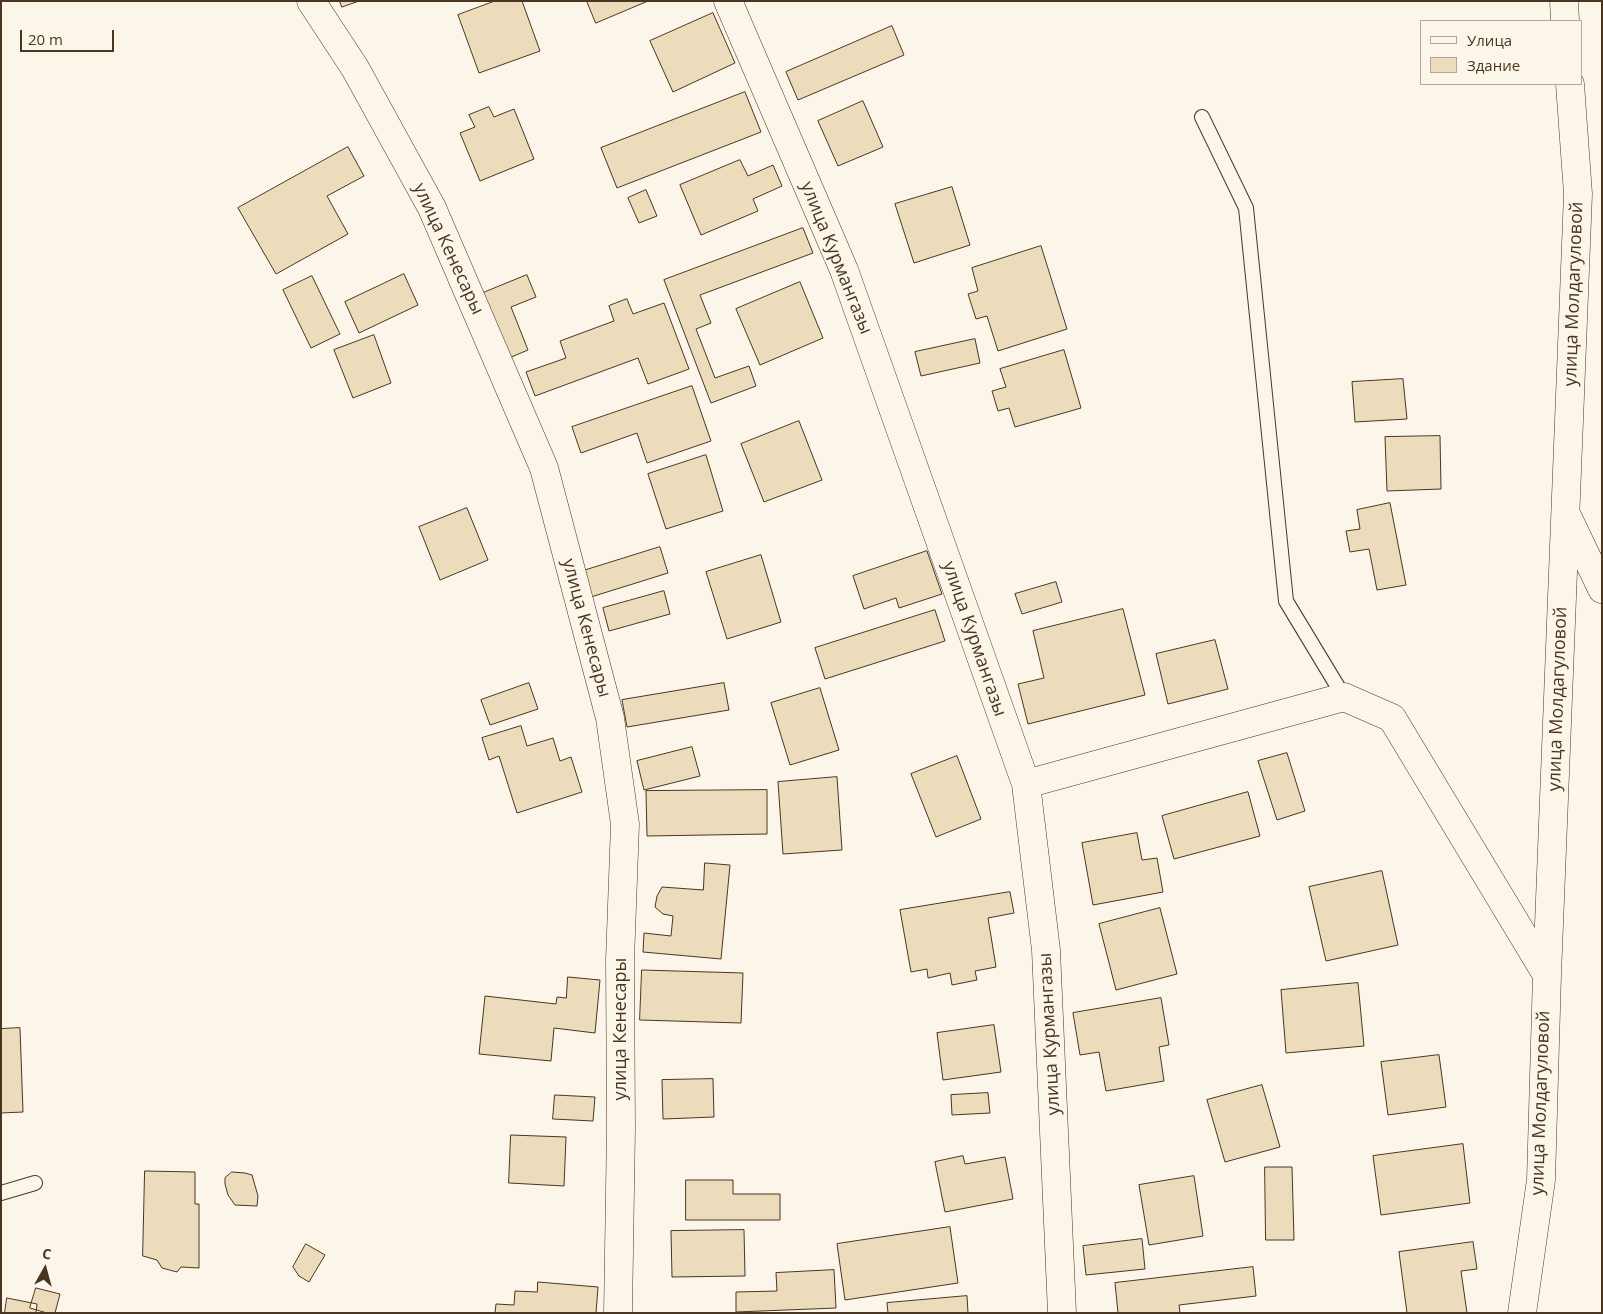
<!DOCTYPE html>
<html>
<head>
<meta charset="utf-8">
<style>
	body { margin:0 }
	#map { position:relative; width:1603px; height:1314px; overflow:hidden; background:#fbf6e9; font-family:"Open Sans",sans-serif }
	canvas { display:block }
	.frame { position:absolute; inset:0; border:2px solid #4a3520; pointer-events:none }
	.legend { position:absolute; left:1420px; top:20px; width:162px; height:65px; box-sizing:border-box; background:#fbf6e9; border:1px solid #b4a999; margin:0; padding:6px 9px; list-style:none; font-size:15px; color:#4a3520 }
	.legend li { display:flex; align-items:center; gap:10px; height:25px }
	.legend b { width:25px; border:1px solid #b4a999 }
	.north { position:absolute; left:20px; top:1244px; width:50px; height:50px; -webkit-text-stroke:4px #fbf6e9; paint-order:stroke; rotate:7deg; font-size:14px; font-weight:700; line-height:20px; text-align:center; color:#4a3520 }
	.north::after { content:''; display:block; margin:auto; width:18px; height:22px; background:#4a3520; clip-path:polygon(50% 0,100% 100%,50% 72%,0 100%) }
	.scale { position:absolute; left:20px; top:30px; width:94px; height:22px; box-sizing:border-box; border:2px solid #4a3520; border-top:0; padding-left:6px; font-size:15px; line-height:18px; white-space:nowrap; color:#4a3520; -webkit-text-stroke:4px #fbf6e9; paint-order:stroke }
</style>
</head>
<body>
<div id="map">
<canvas width="1603" height="1314"></canvas>
<div class="frame"></div>
<ul class="legend">
<li><b style="height:6px;background:#fbf6e9"></b>Улица</li>
<li><b style="height:14px;background:#ecdcbc"></b>Здание</li>
</ul>
<div class="north">С</div>
<div class="scale">20 m</div>
</div>
<script>
const ctx = document.querySelector('canvas').getContext('2d');
ctx.lineJoin = 'round';
function paint(path, color) { ctx.fillStyle = color; ctx.fill(path, 'evenodd'); }
function stroke(path, color, width, dash) { ctx.strokeStyle = color; ctx.lineWidth = width; ctx.lineCap = dash ? 'butt' : 'round'; ctx.setLineDash(dash || []); ctx.stroke(path); }
function drawText(font, color, halo, rows, align = 'center') {
  ctx.font = font + ' "Open Sans",sans-serif'; ctx.lineWidth = 4; ctx.setLineDash([]); ctx.textBaseline = 'middle'; ctx.strokeStyle = halo; ctx.fillStyle = color; for (const [text, x, y, turn = 0] of rows) {
    ctx.save(); ctx.translate(x, y); ctx.rotate((+turn || 0) * Math.PI / 180); ctx.textAlign = isNaN(turn) ? turn : align; if (halo) ctx.strokeText(text, 0, 0); ctx.fillText(text, 0, 0); ctx.restore();
  }
}
const building = new Path2D(`
	M340,1H359L342,7Z
	M495,1H522L540,51L479,73L458,15Z
	M587,1H648L596,23Z
	M713,13L735,63L673,92L650,41Z
	M892,26L904,55L798,100L786,72Z
	M745,92L761,132L617,188L601,148Z
	M863,101L883,147L838,166L818,121Z
	M489,107L494,117L514,109L534,159L480,181L460,133L475,127L469,115Z
	M348,147L364,176L327,196L348,234L276,274L238,208Z
	M740,160L748,176L773,165L782,186L753,199L758,211L701,235L680,185Z
	M952,187L970,245L914,263L895,204Z
	M646,190L657,216L639,223L628,198Z
	M803,228L813,253L700,295L711,323L696,329L715,378L749,366L756,386L711,403L664,280Z
	M1041,246L1067,329L998,351L987,316L976,319L968,294L978,291L972,268Z
	M404,274L418,305L359,333L345,302Z
	M527,275L536,297L511,307L528,350L509,358L483,293Z
	M312,276L340,334L311,348L283,290Z
	M800,282L823,338L760,365L736,309Z
	M627,299L633,314L664,303L689,369L648,384L638,358L535,396L526,372L566,358L560,341L614,321L609,306Z
	M374,335L391,383L353,398L334,350Z
	M975,339L980,363L921,376L915,352Z
	M1064,350L1081,408L1015,427L1009,408L998,411L992,391L1006,387L1000,369Z
	M1403,379L1407,419L1355,422L1352,382Z
	M692,386L711,441L647,463L637,433L581,453L572,427Z
	M799,421L822,480L764,502L741,444Z
	M1440,436L1441,489L1387,491L1385,437Z
	M706,455L723,511L666,529L648,474Z
	M1390,503L1406,585L1377,590L1369,549L1350,552L1346,531L1360,529L1357,510Z
	M467,508L488,560L440,580L419,527Z
	M660,547L668,573L591,597L583,571Z
	M927,551L942,594L899,608L896,598L864,609L853,576Z
	M761,555L781,622L727,639L706,572Z
	M1056,582L1062,602L1022,614L1015,594Z
	M664,591L670,614L609,631L603,608Z
	M1123,609L1145,695L1028,724L1018,684L1044,678L1033,631Z
	M935,610L945,641L825,679L815,648Z
	M1215,640L1228,689L1168,704L1156,654Z
	M529,683L538,709L490,725L481,700Z
	M724,683L729,710L627,727L622,700Z
	M820,688L839,750L790,765L771,703Z
	M521,726L527,746L553,738L560,761L571,757L582,792L517,813L499,756L489,760L482,738Z
	M692,747L700,776L644,790L637,761Z
	M1287,753L1305,811L1277,820L1258,761Z
	M957,756L981,819L936,837L911,774Z
	M837,777L842,850L783,854L778,782Z
	M767,790V834L647,836L646,791Z
	M1248,792L1260,836L1174,859L1162,816Z
	M1137,833L1142,860L1157,858L1163,892L1093,905L1082,843Z
	M705,863L730,865L721,959L643,952L644,933L671,936L673,916L663,914L655,907L657,896L662,887L703,890Z
	M1382,871L1398,945L1326,961L1309,887Z
	M1010,892L1014,913L988,918L996,967L975,971L977,980L952,985L950,973L928,978L927,969L911,972L900,910Z
	M1160,908L1177,974L1116,990L1099,924Z
	M642,970L743,973L741,1023L640,1020Z
	M568,977L600,980L595,1033L554,1028L551,1061L479,1054L485,996L556,1004L557,997L566,998Z
	M1358,983L1364,1046L1286,1053L1281,990Z
	M1161,998L1169,1045L1159,1047L1164,1081L1106,1091L1099,1052L1080,1055L1073,1013Z
	M994,1025L1001,1072L943,1080L937,1033Z
	M20,1028L23,1112L1,1113V1029Z
	M1439,1055L1446,1107L1388,1115L1381,1062Z
	M713,1079L714,1117L663,1119L662,1080Z
	M1262,1085L1280,1147L1225,1162L1207,1100Z
	M988,1093L990,1113L952,1115L951,1095Z
	M555,1095L595,1097L593,1121L553,1119Z
	M511,1135L566,1137L564,1186L509,1183Z
	M1463,1144L1470,1203L1381,1215L1373,1156Z
	M963,1156L965,1164L1005,1157L1013,1199L945,1212L935,1162Z
	M1265,1167H1292L1294,1240H1266Z
	M145,1171L195,1172V1204H199V1268L181,1267L177,1272L162,1268L157,1260L143,1256Z
	M232,1172L245,1173L252,1175L258,1196L257,1206L235,1205L228,1195L225,1184V1178Z
	M1194,1176L1203,1236L1149,1245L1139,1185Z
	M686,1180H733V1194H780V1220H686Z
	M950,1227L958,1283L845,1300L837,1244Z
	M744,1230L745,1276L672,1277L671,1231Z
	M1142,1239L1145,1269L1086,1275L1083,1246Z
	M1473,1242L1477,1269L1461,1271L1467,1313H1407L1399,1252Z
	M306,1244L325,1255L309,1282L299,1276L293,1267Z
	M1253,1267L1256,1296L1179,1305L1180,1313H1118L1115,1283Z
	M834,1270L836,1308L736,1312V1292L777,1291L776,1273Z
	M538,1282L598,1287L596,1313H495L496,1304L514,1305L515,1291L537,1292Z
	M36,1288L60,1294L55,1313H47L30,1308Z
	M967,1296L968,1313H888L887,1303Z
	M7,1298L37,1304L36,1313H5Z`);
paint(building, '#ecdcbc');
stroke(building, '#4a3520', 1);
const service = new Path2D(`
	M1202,117L1246,208L1286,601L1344,697
	M1,1193L35,1183`);
const minor = new Path2D(`
	M311,1L355,68L432,208L544,468L610,718L625,824L620,960L621,1128L618,1313
	M728,1L844,270L1026,784L1046,950L1062,1313
	M1564,1L1565,21
	M1567,516L1602,589
	M1026,784L1344,697L1392,718L1547,975
	M1522,1313L1541,1180L1547,975L1578,194L1570,84`);
stroke(service, '#4a3520', 16);
stroke(minor, '#4a3520', 29);
stroke(service, '#fbf6e9', 14);
stroke(minor, '#fbf6e9', 28);
drawText('18px', '#4a3520', '#fbf6e9', [
	["улица Кенесары",448,249,65],
	["улица Курмангазы",836,258,68],
	["улица Молдагуловой",1574,294,-88],
	["улица Кенесары",586,628,75],
	["улица Курмангазы",974,639,71],
	["улица Молдагуловой",1558,699,-88],
	["улица Кенесары",621,1029,-90],
	["улица Курмангазы",1050,1034,-93],
	["улица Молдагуловой",1541,1103,-88]
]);
</script>
</body>
</html>
